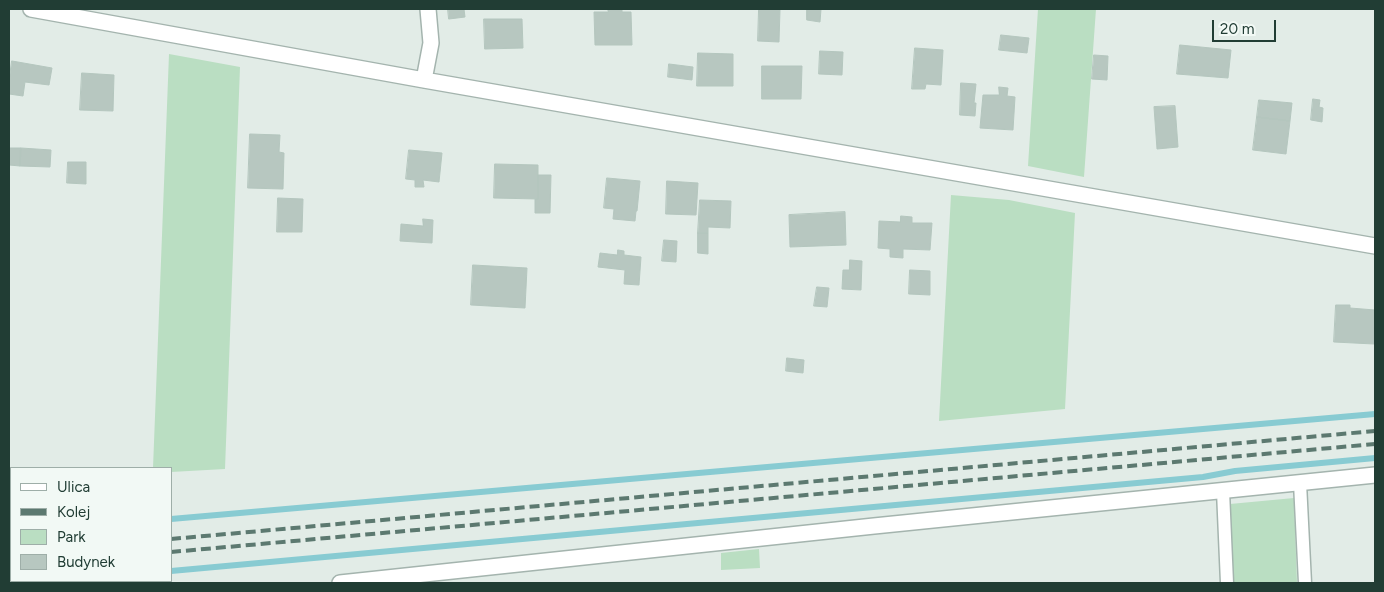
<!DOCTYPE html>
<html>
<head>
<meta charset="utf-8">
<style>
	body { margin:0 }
	#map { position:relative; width:1384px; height:592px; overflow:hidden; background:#e2ece7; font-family:Figtree,sans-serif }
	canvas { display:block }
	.frame { position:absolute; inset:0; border:10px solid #213d34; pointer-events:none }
	.legend { position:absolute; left:10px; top:467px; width:162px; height:115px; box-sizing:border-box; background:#f2f9f5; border:1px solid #9eaea8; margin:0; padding:6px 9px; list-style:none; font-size:15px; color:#213d34 }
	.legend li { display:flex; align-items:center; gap:10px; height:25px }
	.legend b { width:25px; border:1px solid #9eaea8 }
	.scale { position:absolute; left:1212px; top:20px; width:64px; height:22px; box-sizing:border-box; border:2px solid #213d34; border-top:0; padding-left:6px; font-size:15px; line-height:18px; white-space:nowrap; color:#213d34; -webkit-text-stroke:4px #f2f9f5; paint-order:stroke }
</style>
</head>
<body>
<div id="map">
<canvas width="1384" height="592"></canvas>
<div class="frame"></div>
<ul class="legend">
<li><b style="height:6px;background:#fff"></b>Ulica</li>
<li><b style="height:6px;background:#5c7970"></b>Kolej</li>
<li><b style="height:14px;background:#badec2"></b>Park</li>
<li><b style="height:14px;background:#b7c7c0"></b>Budynek</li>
</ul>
<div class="scale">20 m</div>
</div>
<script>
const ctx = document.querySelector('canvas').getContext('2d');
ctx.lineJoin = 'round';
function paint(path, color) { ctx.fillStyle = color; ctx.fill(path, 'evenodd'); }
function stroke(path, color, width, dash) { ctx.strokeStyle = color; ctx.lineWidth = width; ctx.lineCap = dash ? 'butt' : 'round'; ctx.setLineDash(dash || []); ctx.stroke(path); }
paint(new Path2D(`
	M1038,9H1096L1084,177L1028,166Z
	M169,54L240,67L225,469L171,472V468H153Z
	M951,195L1009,200L1075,213L1065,409L939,421Z
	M1294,498L1297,583H1233L1230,504Z
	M759,549L760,568L721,570V553Z`), '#badec2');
stroke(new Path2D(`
	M171,519L1375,414
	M9,533L11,532
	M171,571L1203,477L1235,471L1375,458
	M32,583L60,581`), '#88cbd2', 6);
const building = new Path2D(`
	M448,9H464L465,17L449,19Z
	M608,9H622V12H631L632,45H595L594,12H608Z
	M759,9H780L779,42L758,41Z
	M807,9H821L820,22L807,20Z
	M484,19H522L523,48L485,49Z
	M1001,35L1029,38L1027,53L999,50Z
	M1180,45L1231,50L1228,78L1177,74Z
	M915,48L943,50L941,85L926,84L925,89H912Z
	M820,51L843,52L842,75L819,74Z
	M698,53L733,54V86H697Z
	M1094,55L1108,56L1107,80L1092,79Z
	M12,61L52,68L49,85L25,82L23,96L9,94V81Z
	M669,64L693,67L692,80L668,77Z
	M762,66H802L801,99H762Z
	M82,73L114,75L113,111L80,110Z
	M961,83L976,84L974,103H976L975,116L960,115Z
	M999,87L1008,88L1007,96L1015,97L1013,130L980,128L983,95H999Z
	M1313,99L1320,100L1319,107L1323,108L1322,122L1311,120Z
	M1259,100L1292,103L1290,121L1257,117Z
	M1175,106L1178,147L1157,149L1154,107Z
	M1257,117L1290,121L1286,154L1253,150Z
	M250,134L280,135L279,152L284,153L283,189L248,188Z
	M9,148H21L20,166L9,165Z
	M21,148L51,150L50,167L20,166Z
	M409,150L442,153L439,182L423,180L424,187H415V180L406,179Z
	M68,162H86V184L67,183Z
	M495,164L538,165V199L494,198Z
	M538,175H551L550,213H535V199H538Z
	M607,178L640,181L637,211H636L635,221L613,219L614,209L604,208Z
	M667,181L698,183L696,215L666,214Z
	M278,198L303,199L302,232H277Z
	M700,200L731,201L730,228L708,227V233H698Z
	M845,212L846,245L790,247L789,215Z
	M901,216L912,217V223H932L930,250L903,249V258L890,257V249L878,248L879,221L900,222Z
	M423,219L433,220L432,243L400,241L401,224L423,226Z
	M698,233H708V254L698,253Z
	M664,240L677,241L676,262L662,261Z
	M618,250L624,251V255L641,257L639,285L624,284L625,270L598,267L600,253L617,255Z
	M850,260L862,261L861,290L842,289L843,270H849Z
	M473,265L527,268L525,308L471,305Z
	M910,270L930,271V295L909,294Z
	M817,287L829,288L827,307L814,306Z
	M1336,305H1350V308L1375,310L1374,344L1334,342Z
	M787,358L804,360L803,373L786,371Z`);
paint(building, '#b7c7c0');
stroke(building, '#b4c6be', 1);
const service = new Path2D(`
	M1300,483L1305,583
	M1223,491L1227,583`);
const minor = new Path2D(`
	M31,9L424,80L1375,246
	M424,80L431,43L428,9`);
const tertiary = new Path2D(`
	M340,583L874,526L1375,475`);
stroke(service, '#a4b4ae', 15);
stroke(minor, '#a4b4ae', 18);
stroke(tertiary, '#a4b4ae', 18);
stroke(service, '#fff', 12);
stroke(minor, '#fff', 15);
stroke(tertiary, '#fff', 15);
stroke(new Path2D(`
	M171,539L1375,431
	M171,552L1375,444
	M9,553H11
	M9,566H11`), '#5c7970', 4, [10, 5]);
</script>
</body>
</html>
